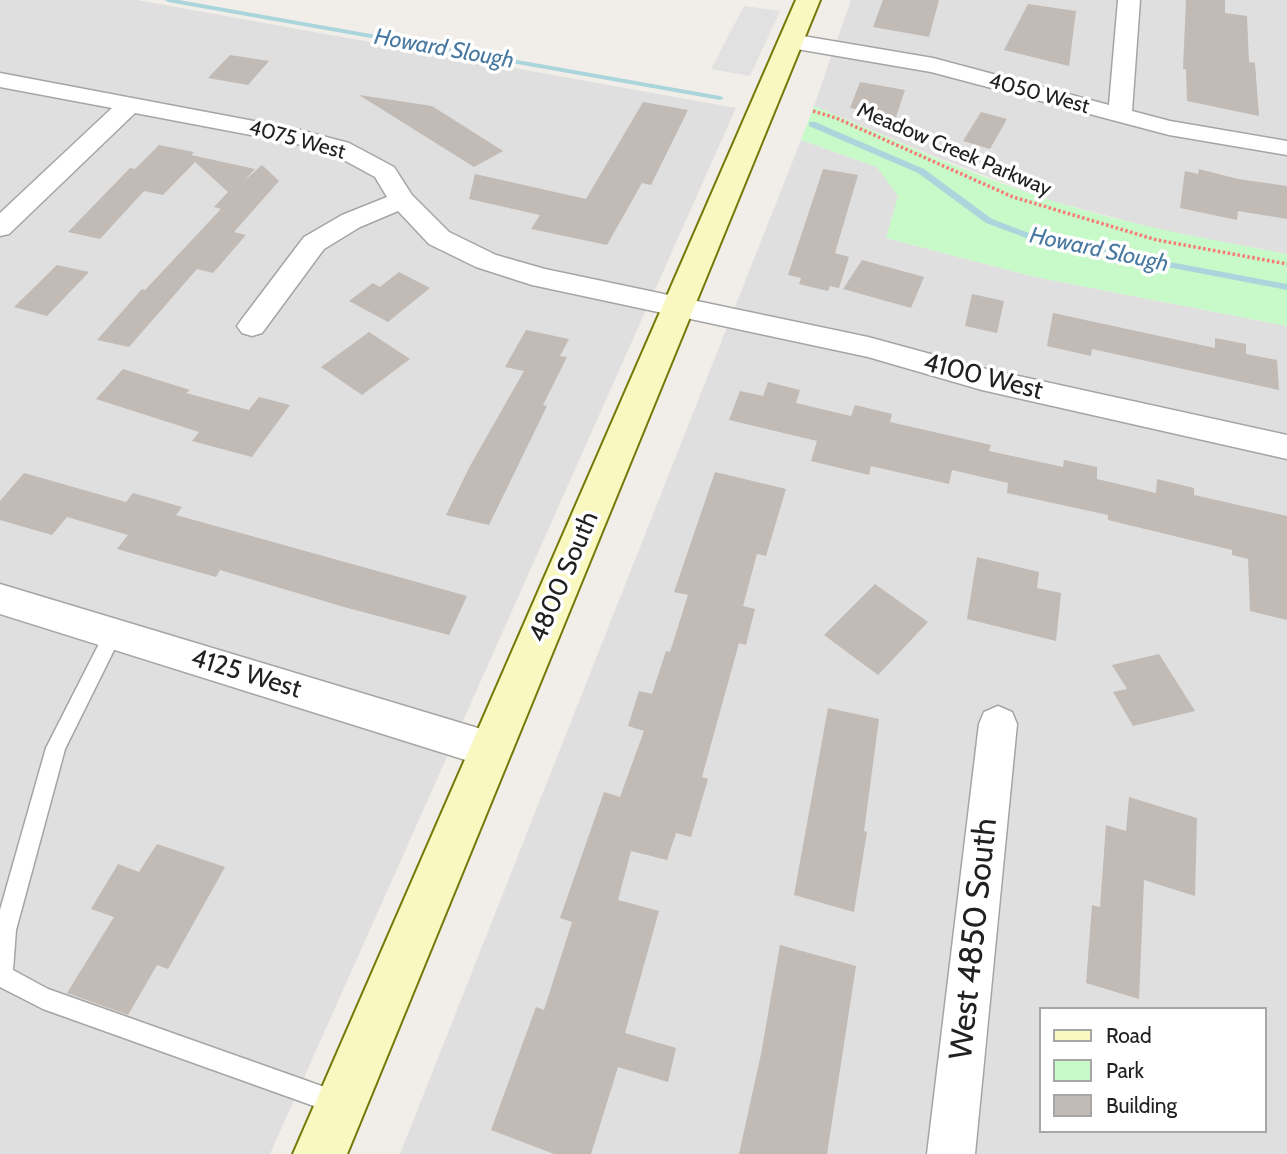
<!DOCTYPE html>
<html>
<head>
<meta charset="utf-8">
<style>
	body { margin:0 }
	#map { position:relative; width:1287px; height:1154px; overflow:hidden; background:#f1eee9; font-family:Cabin,sans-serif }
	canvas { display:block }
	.legend { position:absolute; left:1039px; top:1007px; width:228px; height:126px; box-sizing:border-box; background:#fff; border:2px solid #a6a6a6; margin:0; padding:9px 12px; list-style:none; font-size:21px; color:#212121 }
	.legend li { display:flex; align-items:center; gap:14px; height:35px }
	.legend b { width:35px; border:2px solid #a6a6a6 }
</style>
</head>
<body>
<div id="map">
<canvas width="1287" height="1154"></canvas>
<ul class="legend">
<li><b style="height:9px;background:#f8f8c0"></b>Road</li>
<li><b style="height:19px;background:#c8f9c9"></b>Park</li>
<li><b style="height:19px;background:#c2bab5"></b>Building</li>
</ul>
</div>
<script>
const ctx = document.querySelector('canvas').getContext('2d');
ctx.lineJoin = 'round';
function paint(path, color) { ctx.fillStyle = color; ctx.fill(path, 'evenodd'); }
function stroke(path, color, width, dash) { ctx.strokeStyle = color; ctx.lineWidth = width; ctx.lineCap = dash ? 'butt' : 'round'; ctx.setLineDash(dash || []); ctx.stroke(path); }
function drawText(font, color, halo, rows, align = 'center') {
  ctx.font = font + ' Cabin,sans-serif'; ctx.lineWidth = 7; ctx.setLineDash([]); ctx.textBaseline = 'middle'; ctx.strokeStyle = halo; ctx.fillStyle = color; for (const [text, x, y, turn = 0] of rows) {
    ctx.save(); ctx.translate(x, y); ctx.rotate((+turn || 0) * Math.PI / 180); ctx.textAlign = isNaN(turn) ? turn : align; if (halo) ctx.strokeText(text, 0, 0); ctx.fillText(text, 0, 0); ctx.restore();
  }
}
paint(new Path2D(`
	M0,0H137L736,108L270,1154H0Z
	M851,0H1287V254L1168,232L1052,201L926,153L814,106Z
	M801,140L877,167L899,196L886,238L1035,277L1287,326V1154H400ZM1040,1009H1264V1131H1040Z`), '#dfdfdf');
paint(new Path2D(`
	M814,106C893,139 971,175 1053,201C1129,225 1208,239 1287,254V326L1035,277L886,238L898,196L877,167L801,140Z`), '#c8f9c9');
paint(new Path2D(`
	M744,6L780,11L750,76L711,69Z`), '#e1e1e1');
paint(new Path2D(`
	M165,0H179L720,96L724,98L720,100L168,2Z
	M809,122H815L924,169L992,219L1042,238L1287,284V290L1037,242L986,223L918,173L809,126Z`), '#abd5dd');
paint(new Path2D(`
	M883,0H939L929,37L873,27Z
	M1186,0H1225V13L1247,16L1249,62L1255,63L1259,116L1187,101L1186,69H1183Z
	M1028,4L1076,11L1069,66L1004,50Z
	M230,55L269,61L248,85L208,78Z
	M860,82L905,90L896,117L850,108Z
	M359,95L432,106L503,151L474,167Z
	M643,102L688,110L651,185L642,183L607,245L531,229L540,215L469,199L475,174L586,199Z
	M981,112L1007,119L990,149L963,141Z
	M159,145L194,152L191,155L255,169L244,181L262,165L279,181L234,232L246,235L213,273L197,269L129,347L97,340L142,289L145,290L221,209L214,207L228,192L195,162L163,195L144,191L100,239L68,232L130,168L135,169Z
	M823,169L858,175L835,253L849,257L839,288L830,286L828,291L799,284L801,278L788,275Z
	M1199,169L1238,179L1287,186V219L1238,211L1237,220L1180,208L1185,171L1198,174Z
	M862,260L924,277L911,308L843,289Z
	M57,265L89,272L47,316L14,307Z
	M399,272L430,288L388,322L349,301L373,283L380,287Z
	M972,294L1004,301L997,333L965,326Z
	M1053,313L1215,348V338L1246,344V354L1277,360L1279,390L1092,349L1091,356L1047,346Z
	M526,330L569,339L560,356L567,357L543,405L547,406L489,525L446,515L470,466L524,371L505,367Z
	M369,332L410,359L362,395L321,367Z
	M123,369L190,390L186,393L249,410L259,397L290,405L252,457L192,441L199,432L96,399Z
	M768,382L800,390L796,403L851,416L855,405L892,414L890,422L991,445L989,451L1063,467L1064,460L1097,467V479L1156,493L1157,479L1194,488V495L1287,516V620L1250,611L1248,559L1232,555V550L1108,520V515L1007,493L1008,483L952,470L949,484L871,466L869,475L811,461L817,441L729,420L740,391L763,396Z
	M715,472L786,489L766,556L757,554L743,606L755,609L746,645L739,643L702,777L708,779L691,837L676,833L667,860L631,851L618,900L659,911L625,1033L676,1048L668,1082L618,1067L591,1154H554L491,1130L536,1007L544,1010L572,922L560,918L604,792L620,797L644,731L628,726L639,691L652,694L666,651L670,652L688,595L674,592Z
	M24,473L126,502L133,493L182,507L176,515L467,596L449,635L344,607L220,570L216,577L145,557L117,549L128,535L67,517L52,535L0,520V501Z
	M977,557L1039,572L1037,588L1061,593L1056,641L967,619Z
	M875,584L928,622L878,675L824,635Z
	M1159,654L1195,711L1133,726L1113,692L1127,689L1112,665Z
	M828,708L879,719L864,831L867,832L854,912L794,895Z
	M1129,797L1197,818L1195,896L1144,880L1139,999L1086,983L1092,905L1100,907L1106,825L1126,831Z
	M157,844L225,867L168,969L157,965L128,1015L67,993L114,917L91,909L118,864L139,872Z
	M780,945L856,966L827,1154H739L761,1054Z`), '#c2bab5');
const lane = new Path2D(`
	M113,626L119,628L122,634L65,749L16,930L13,970L48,989L347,1095L351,1103L347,1111L339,1115L43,1009L0,987V910L46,748L107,628Z`);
const street = new Path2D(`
	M1118,0H1140L1132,111L1170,121L1287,141V155L1169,135L931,72L791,48L783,46L780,41L783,36L791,34L933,58L1109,105Z
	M0,73L296,129L349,143L394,167L412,195L449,232L496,255L545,269L868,337L982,368L1287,435V459L982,390L868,357L532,285L476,267L429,244L398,211L360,227L324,249L262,333L252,336L242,333L237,326L242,319L304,237L342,215L387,197L375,177L331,153L293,143L135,113L9,234L0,236V213L112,108L0,87Z
	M0,584L491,732L505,737L511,750L505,763L491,768L0,614Z
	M998,706L1012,712L1017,724L975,1154H927L979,724L984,712Z`);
const secondary = new Path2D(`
	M796,0H820L347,1154H293Z`);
stroke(lane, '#a5a5a5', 3);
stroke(street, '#a5a5a5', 3);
stroke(secondary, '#747908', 4);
stroke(new Path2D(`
	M813,111L836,118L1013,197L1157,240L1287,264`), '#f77a74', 3.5, [2.5, 2.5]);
paint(lane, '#fff');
paint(street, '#fff');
paint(secondary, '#f8f8c0');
drawText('21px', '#212121', '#fff', [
	["4050 West",1039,94,15],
	["4075 West",297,140,15],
	["Meadow Creek Parkway",954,150,23]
]);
drawText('italic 23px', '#4979a0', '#fff', [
	["Howard Slough",444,49,10],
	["Howard Slough",1099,250,12]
]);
drawText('26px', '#212121', '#fff', [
	["4100 West",983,377,14],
	["4800 South",564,577,-67],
	["4125 West",246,674,17]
]);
drawText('32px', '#212121', '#fff', [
	["West 4850 South",974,939,-84]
]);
</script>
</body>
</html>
